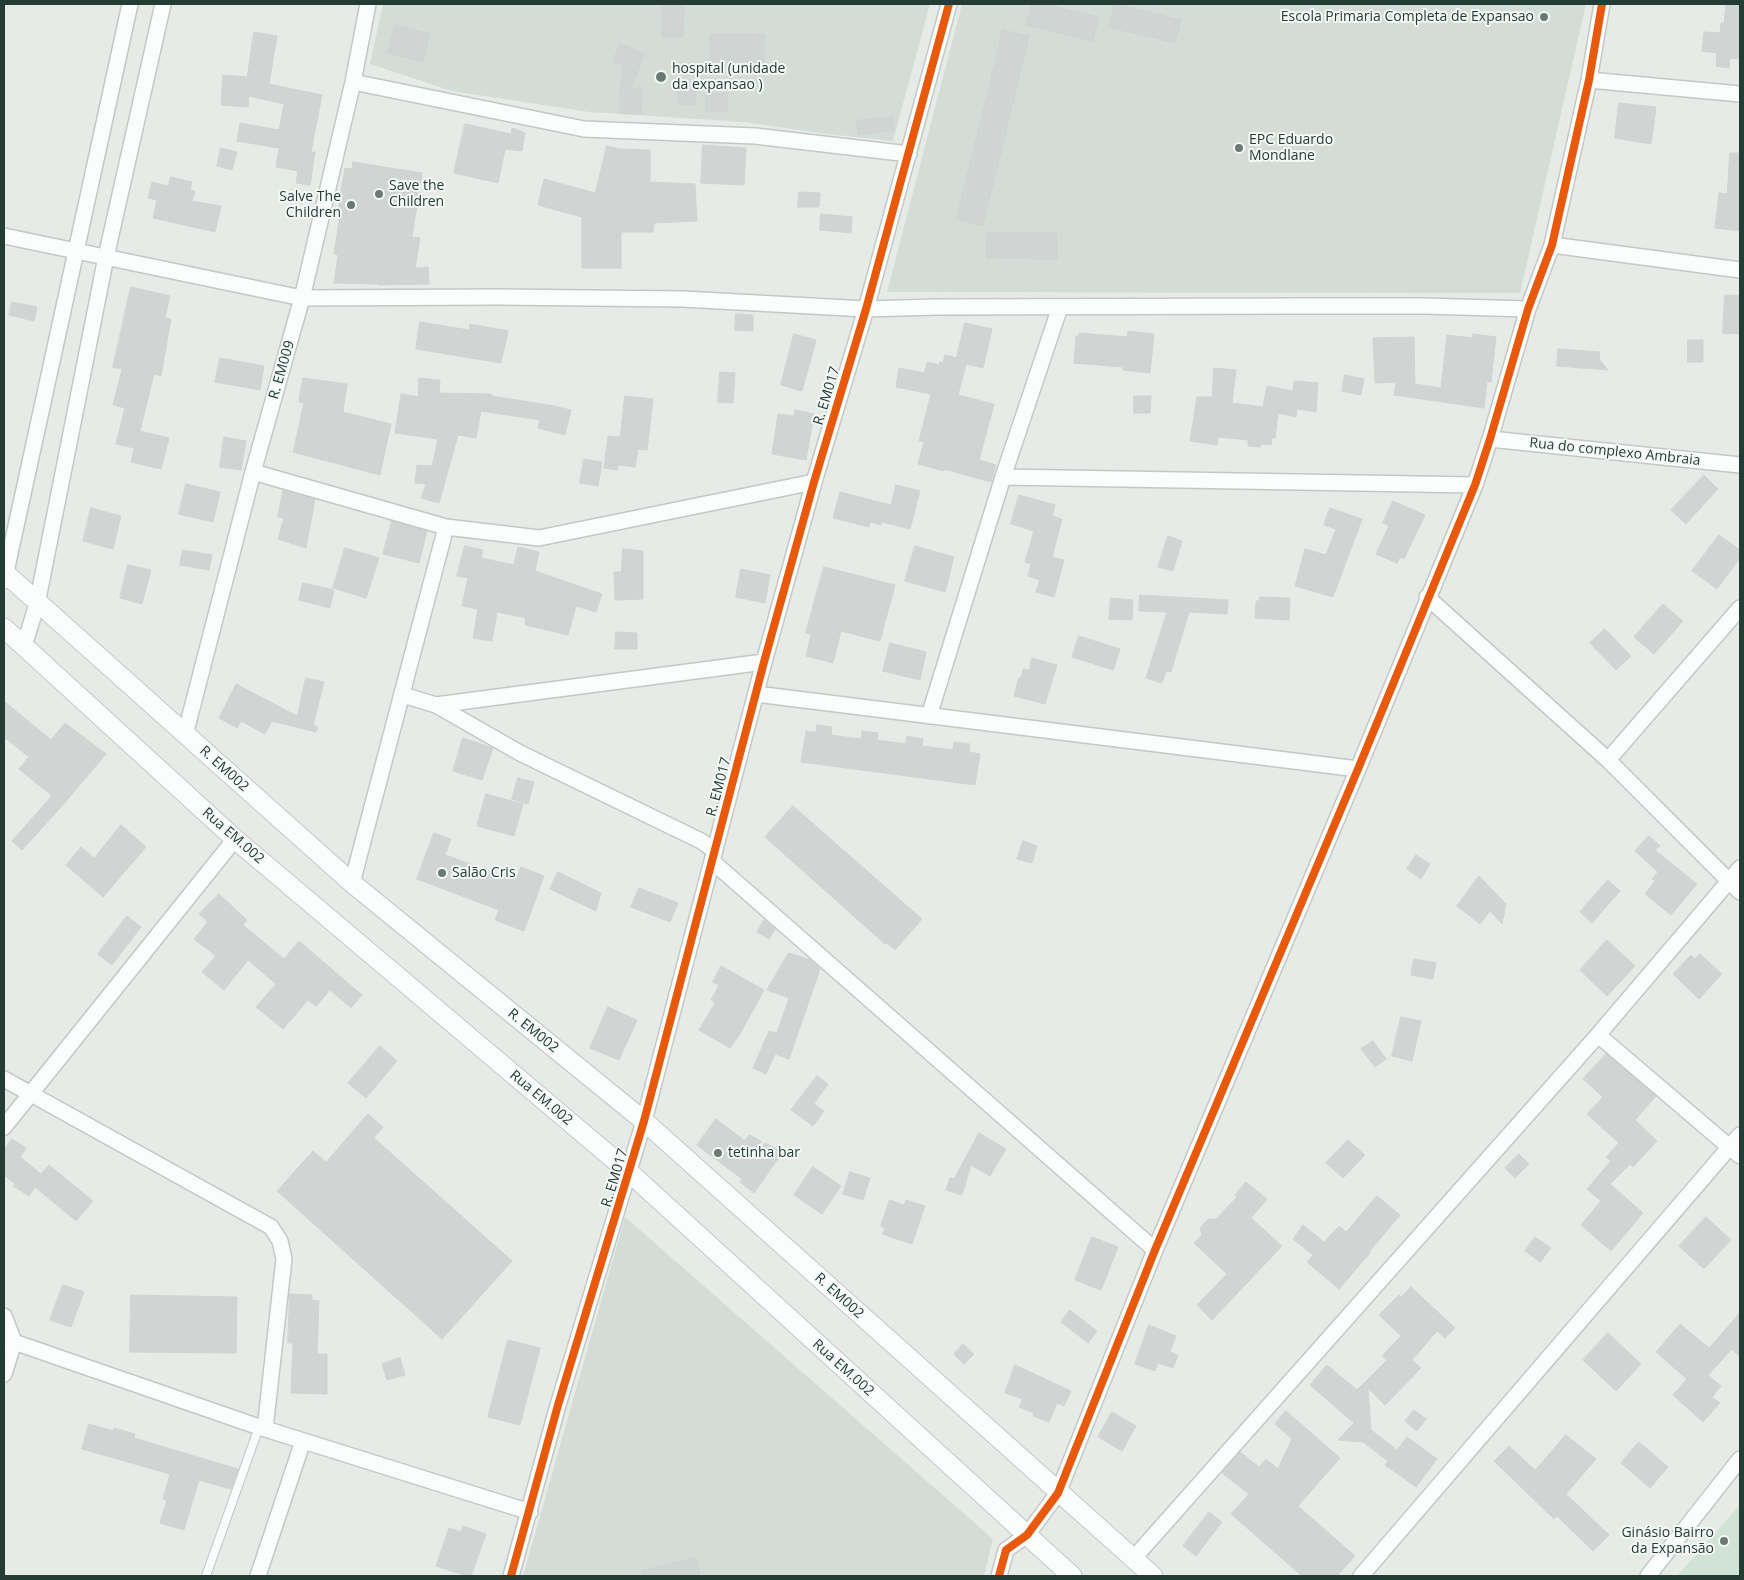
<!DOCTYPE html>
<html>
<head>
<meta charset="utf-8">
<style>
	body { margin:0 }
	#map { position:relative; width:1744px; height:1580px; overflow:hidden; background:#e6ebe8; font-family:"Open Sans",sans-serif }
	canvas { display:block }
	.frame { position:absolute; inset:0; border:5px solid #243d34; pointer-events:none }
</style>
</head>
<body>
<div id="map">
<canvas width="1744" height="1580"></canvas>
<div class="frame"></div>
</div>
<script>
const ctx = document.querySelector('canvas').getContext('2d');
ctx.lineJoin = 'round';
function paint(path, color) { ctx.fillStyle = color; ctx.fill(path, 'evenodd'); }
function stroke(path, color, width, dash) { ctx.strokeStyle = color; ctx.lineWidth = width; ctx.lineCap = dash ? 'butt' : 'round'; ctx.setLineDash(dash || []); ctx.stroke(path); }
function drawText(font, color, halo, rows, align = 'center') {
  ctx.font = font + ' "Open Sans",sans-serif'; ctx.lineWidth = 4; ctx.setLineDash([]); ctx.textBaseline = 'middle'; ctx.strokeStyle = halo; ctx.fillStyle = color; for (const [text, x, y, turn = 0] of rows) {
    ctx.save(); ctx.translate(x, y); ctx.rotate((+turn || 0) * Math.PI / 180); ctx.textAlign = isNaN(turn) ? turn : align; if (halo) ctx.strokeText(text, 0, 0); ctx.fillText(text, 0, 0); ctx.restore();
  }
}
paint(new Path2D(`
	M383,4H930L893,141L827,134L744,122L589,112L452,91L370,64Z
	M962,4H1586L1520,293L887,292Z
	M625,1217L993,1539L984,1576H523Z`), '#d4dcd7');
paint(new Path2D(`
	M1740,1505V1576H1677Z`), '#d0e3d4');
const building = new Path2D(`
	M662,4H684L683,37H662Z
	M1032,4H1044L1099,17L1093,41L1026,25Z
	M1115,4L1181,20L1175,43L1109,27Z
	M1726,4H1740V59L1730,58L1729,68L1716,66L1717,53L1702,51L1704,32L1720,33L1721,23H1724Z
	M395,25L430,34L423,62L388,53Z
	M1003,30L1029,36L983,226L957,219Z
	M254,32L277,36L269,84L322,95L311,152H315L310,185L296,183L298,171L276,167L279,148L237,141L240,123L279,130L284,104L249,96L248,107L221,105L223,75L247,77Z
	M710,34H765L764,62H710Z
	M620,44L645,53L631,88L642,89L641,114L619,113L622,65L613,62Z
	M679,89L696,90L695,105L678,104Z
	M707,93L728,94L727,111H706Z
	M1619,103L1656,107L1651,144L1615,138Z
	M892,117L894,130L858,135L856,121Z
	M465,124L511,134L512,128L525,133L522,151L505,149L498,183L454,173Z
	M703,145L746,148L744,185L701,183Z
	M607,146L620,149L650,150V182L695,184L697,221L654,223L653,232H621V268H582V217L538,205L544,179L595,193Z
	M221,148L237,152L232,170L217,166Z
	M1730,153H1740V231L1715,228L1719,193L1727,194Z
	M353,162L422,173L412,237L420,238L415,268L428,267L429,284L379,285V284L334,283L338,255L334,254L340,216H337L345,168L352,169Z
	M171,177L192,182L190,190L195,191L192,201L221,206L215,232L153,218L157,200L148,198L152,182L168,186Z
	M799,192L820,193L819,207H798Z
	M821,214L852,217L851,233L820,230Z
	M987,233H1057V259L987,258Z
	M131,287L170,296L165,318L171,319L161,376L154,374L140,431L169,438L161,469L131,462L134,448L116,444L125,408L113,405L122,369L113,367Z
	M1725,295L1740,296V334L1723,333Z
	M12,302L37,307L34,321L9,315Z
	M736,314L753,315V331L735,330Z
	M420,322L469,330L470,324L508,331L501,363L416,349Z
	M965,323L992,329L983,368L966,364L958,395L994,404L979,460L996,465L991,482L944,469V471L918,464L924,442L919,441L931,394L896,387L899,368L924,373L927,362L939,365L940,362L943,363L945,355L956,358Z
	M1128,331L1154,334L1150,373L1123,370V367L1074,363L1076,336H1079V333L1127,337Z
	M794,334L816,340L802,391L781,385Z
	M1473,334L1496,337L1491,382L1487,381L1484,408L1394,395L1396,382L1375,383L1373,338L1414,337L1415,384L1441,388L1447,335L1473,338Z
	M1688,340H1703V362H1688Z
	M1558,349L1600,352L1599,359L1608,370L1557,366Z
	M220,358L264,366L260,390L215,382Z
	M1214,368L1236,370L1232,403L1263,407L1267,386L1293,391L1294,381L1318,383L1316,412L1297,409L1296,417L1278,413L1275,438L1272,437L1271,445L1261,444L1260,447L1248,446V440L1218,437L1217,445L1190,441L1197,397H1212Z
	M720,372L735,373L733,403L718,402Z
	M1345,375L1364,379L1361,395L1342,391Z
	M303,378L347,384L343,412L391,424L380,475L293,452L304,403L299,402Z
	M419,378L440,380L439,393L491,394V396L549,405L571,410L565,435L538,428L540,420L481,411L476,438L458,435L439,503L421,498L426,484L415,483L417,465L432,466L438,439L395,433L401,394L418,397Z
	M625,396L653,399L647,450L638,449L635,467L618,465L617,470L604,468L608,436L620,437Z
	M1134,396H1151L1150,413H1134Z
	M795,410L814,414L806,460L772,454L778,414L794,416Z
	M224,437L246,441L241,470L220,467Z
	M584,459L602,462L598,486L580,483Z
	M1704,475L1718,489L1686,524L1671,510Z
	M186,484L220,492L213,522L179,514Z
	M896,485L920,491L910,529L882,522L881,525L870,522L869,527L833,518L840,492L891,505Z
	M283,491L315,499L306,548L278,539L284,518L278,517Z
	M1019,495L1055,505L1052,516L1062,519L1052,557L1064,560L1054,597L1036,592L1040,580L1028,576L1031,564L1025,562L1034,531L1011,524Z
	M1393,501L1425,515L1404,559L1400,557L1397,563L1376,554L1389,526L1383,523Z
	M91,508L121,516L113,549L83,541Z
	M1330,508L1362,519L1333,597L1295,586L1305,549L1326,555L1336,529L1324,525Z
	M392,521L427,531L419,563L383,554Z
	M1719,535L1740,550V558L1717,589L1692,571Z
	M1168,536L1182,541L1173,571L1158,567Z
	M465,546L483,550L481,558L514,565L518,547L539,552L535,571L602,594L596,612L576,606L568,635L525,625L526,618L497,612L492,641L473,638L478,609L462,606L468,578L457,576Z
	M915,546L954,557L945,592L905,581Z
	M345,548L379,558L366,598L333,588Z
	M623,549L643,551V599L615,600L614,572H621Z
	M183,550L212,555L209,570L180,565Z
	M128,565L151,570L142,604L120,598Z
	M824,567L895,585L880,641L841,631L833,663L806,656L811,634L806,633Z
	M741,569L770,575L765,603L736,597Z
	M303,583L334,590L330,608L299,600Z
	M1140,595L1228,600L1227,614L1189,612L1171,672L1166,671L1162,683L1146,678L1167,612L1139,611Z
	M1260,597L1290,598L1289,620L1255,618L1256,601H1259Z
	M1111,598L1133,600L1132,620L1109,619Z
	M1663,604L1683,621L1654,654L1634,637Z
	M1605,629L1631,656L1616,670L1590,643Z
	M616,632L637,633V649H615Z
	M1079,636L1120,649L1113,670L1072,657Z
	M890,643L926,652L920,680L883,671Z
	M1032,658L1057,665L1045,704L1014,696L1019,677L1021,678L1023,669L1029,670Z
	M306,678L324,682L313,725L318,727L316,732L272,721L265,734L241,721L237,728L219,718L236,684L297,716Z
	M4,701L51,740L65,723L106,754L62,806L22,850L12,841L51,797V795L19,769L29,757L4,737Z
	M817,725L832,727L831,735L861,739L862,731L878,733L877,740L906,744L907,736L923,739L922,746L953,750L954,742L970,744L969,752L980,754L975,785L801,762L806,731L816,732Z
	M463,738L493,748L482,780L453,771Z
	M518,778L534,782L528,804L512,799Z
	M486,794L523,804L514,836L477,826Z
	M793,806L922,919L895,950L887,943L885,944L765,837Z
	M121,825L146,847L103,897L66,865L81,847L94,858Z
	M434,833L451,839L445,855L503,876L506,869L518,875L521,867L544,876L524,931L495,920L499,910L417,879Z
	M1649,836L1660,846L1655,850L1697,884L1671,915L1645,894L1655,881L1652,879L1658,872L1635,851Z
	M1023,841L1037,846L1032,863L1017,859Z
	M1416,855L1430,864L1421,879L1407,869Z
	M558,872L601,893L596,911L550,889Z
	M1479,876L1506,904L1502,924L1490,911L1480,924L1457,906Z
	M1608,880L1620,891L1592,923L1580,912Z
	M639,888L678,903L670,922L631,907Z
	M219,894L247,920L243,925L284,959L299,941L362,995L351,1008L330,990L316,1006L308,1000L283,1029L256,1007L276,984L248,960L224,990L202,972L216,956L194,939L208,922L199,914Z
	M127,916L141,927L112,965L98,954Z
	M764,920L775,929L769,939L757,932Z
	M1607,940L1635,966L1607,996L1580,970Z
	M789,953L810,960L820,969L789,1059L775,1054L766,1074L753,1068L769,1031L777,1033L789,998L767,990Z
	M1700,954L1722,974L1699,999L1673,974L1691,955L1695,959Z
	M1414,959L1436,963L1433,979L1411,975Z
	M721,966L764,990L740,1034L730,1048L699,1030L715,1003L711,1000L719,985L713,982Z
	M608,1007L637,1020L619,1060L590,1048Z
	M1401,1017L1421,1021L1412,1061L1392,1056Z
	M1373,1041L1386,1059L1375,1067L1361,1049Z
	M380,1046L397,1061L366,1098L348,1083Z
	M1606,1054L1656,1096L1635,1120L1657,1141L1633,1167L1630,1164L1610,1184L1643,1213L1611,1251L1581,1225L1601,1201L1587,1189L1611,1161L1606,1157L1619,1143L1587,1114L1603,1097L1583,1079Z
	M817,1076L828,1084L814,1104L824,1111L813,1126L791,1110Z
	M368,1114L383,1127L374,1138L512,1261L442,1339L277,1191L313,1151L326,1162Z
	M716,1119L745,1141L749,1135L761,1141L756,1153H758L765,1143L783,1152L754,1193L740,1182L742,1179L697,1145Z
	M979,1133L1006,1149L990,1176L971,1165L962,1195L946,1190L950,1178L954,1179Z
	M12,1139L26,1148L20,1157L41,1174L49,1165L93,1201L76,1221L35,1187L29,1196L13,1186L15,1184L4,1175V1150Z
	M1348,1140L1365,1155L1343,1178L1326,1163Z
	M1519,1154L1529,1164L1515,1178L1505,1168Z
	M813,1167L841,1186L822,1214L794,1195Z
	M850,1172L870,1178L863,1200L843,1194Z
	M1246,1182L1267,1199L1251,1218L1282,1246L1212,1320L1197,1305L1227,1274L1194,1243L1202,1235L1200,1228L1208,1219H1216L1237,1197L1235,1195Z
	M1377,1196L1400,1215L1369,1252L1370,1253L1339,1289L1307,1262L1313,1255L1293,1239L1303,1225L1324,1242L1339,1226L1346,1232Z
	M890,1200L904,1205L906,1200L925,1206L912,1244L882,1234L885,1228L881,1226Z
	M1706,1217L1731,1240L1704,1269L1679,1246Z
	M1092,1237L1118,1247L1101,1290L1075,1280Z
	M1535,1237L1551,1248L1540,1262L1525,1251Z
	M63,1285L84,1292L71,1327L50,1320Z
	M1411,1287L1455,1328L1445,1338L1437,1331L1412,1360L1421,1368L1385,1405L1368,1388L1371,1430L1397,1450L1407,1437L1437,1459L1416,1487L1385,1465L1388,1461L1363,1442L1338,1440L1354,1423L1310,1385L1327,1365L1357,1390L1387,1360L1382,1356L1401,1336L1379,1315L1399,1295L1401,1297Z
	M290,1294L312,1295V1300L319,1301L317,1354H327V1394L291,1393L293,1343H288Z
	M131,1295L237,1297L236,1353L130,1352Z
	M1070,1310L1097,1331L1088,1343L1061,1322Z
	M1740,1313V1357L1732,1349L1708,1375L1721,1386L1712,1397L1720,1403L1703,1422L1673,1395L1687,1379L1656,1352L1680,1324L1709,1348Z
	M1149,1325L1176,1336L1170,1352L1178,1355L1173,1368L1158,1363L1155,1371L1135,1364Z
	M1608,1333L1641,1364L1616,1391L1583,1360Z
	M508,1340L540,1348L520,1425L488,1417Z
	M963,1344L974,1354L964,1364L954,1354Z
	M400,1358L405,1375L387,1380L382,1364Z
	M1015,1365L1071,1391L1064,1406L1057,1403L1049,1422L1033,1416L1034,1413L1019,1407L1023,1399L1005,1393Z
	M1414,1410L1426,1419L1417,1431L1405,1421Z
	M1286,1411L1340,1458L1298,1506L1355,1556L1337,1576H1302L1231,1514L1249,1494L1222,1473L1240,1452L1259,1467L1266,1459L1278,1469L1292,1439L1275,1424Z
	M1112,1412L1136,1426L1122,1451L1098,1437Z
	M89,1424L113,1431L114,1428L135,1434L134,1438L238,1469L231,1489L199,1480L184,1530L160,1523L167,1500L163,1499L170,1474L82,1449Z
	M1566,1435L1596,1459L1566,1494L1609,1535L1593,1551L1557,1516L1554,1519L1494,1461L1509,1446L1535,1470Z
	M1639,1442L1668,1467L1650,1488L1621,1463Z
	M1209,1512L1222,1522L1196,1556L1183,1546Z
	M463,1526L486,1534L471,1576H467L436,1566L449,1528L461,1532Z
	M696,1558L700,1576H642V1571Z`);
paint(building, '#d0d4d2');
stroke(building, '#ced4d1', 1);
const service = new Path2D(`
	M206,1576L259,1427`);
const minor = new Path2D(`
	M1589,80L1740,94
	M353,82L584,129L755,136L909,154
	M4,236L302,298L498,297L683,299L866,309L937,307L1305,306H1425L1528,309
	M1552,245L1740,270
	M1490,439L1740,465
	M253,472L446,527L539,538L814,482
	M1003,477L1475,485
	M4,581L130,4
	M1427,597L1608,760L1740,892
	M24,646L37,604L106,257L163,4
	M756,694L1358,769
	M403,695L436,705L764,662
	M436,705L520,753L701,841L715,851
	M929,716L1003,477L1060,307
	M185,735L253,472L302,298L353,82L368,4
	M1608,760L1740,608
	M713,862L1155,1250
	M352,883L446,527
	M1598,1035L1740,1156
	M4,1079L271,1227L280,1241L284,1259L265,1429
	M4,1127L235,839
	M4,1316L14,1342L4,1374
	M4,1333L14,1342L259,1427L530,1512
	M1133,1559L1598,1035L1740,868
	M258,1576L303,1441
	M511,1576L558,1405L644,1121L764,662L814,482L866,309L949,4
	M999,1576L1006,1550L1027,1535L1058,1493L1155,1250L1358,769L1475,485L1490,439L1528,309L1552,245L1589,80L1602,4
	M1361,1576L1740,1135
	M1648,1576L1740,1459`);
const tertiary = new Path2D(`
	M4,572L352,883L644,1121L1153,1576
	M4,628L235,839L630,1173L1072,1576`);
stroke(service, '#c3c8c5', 10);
stroke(minor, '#c3c8c5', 18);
stroke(tertiary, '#c3c8c5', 21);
stroke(service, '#fbfcfc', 8);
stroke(minor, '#fbfcfc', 15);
stroke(tertiary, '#fbfcfc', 19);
stroke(new Path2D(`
	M511,1576L558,1405L644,1121L764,662L814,482L866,309L949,4
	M999,1576L1006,1550L1027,1535L1058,1493L1155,1250L1358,769L1475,485L1490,439L1528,309L1552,245L1589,80L1602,4`), '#e8590c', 8);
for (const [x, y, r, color] of [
	[1544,17,5,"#687a73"],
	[661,77,6,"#687a73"],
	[1239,148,5,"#687a73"],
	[379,194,5,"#687a73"],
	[351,205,5,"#687a73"],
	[442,873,5,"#687a73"],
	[718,1153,5,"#687a73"],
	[1724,1541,5,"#687a73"]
]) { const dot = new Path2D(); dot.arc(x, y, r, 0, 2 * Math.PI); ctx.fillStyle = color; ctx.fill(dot); stroke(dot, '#f4f9f6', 2); }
drawText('14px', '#243d34', '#f4f9f6', [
	["Escola Primaria Completa de Expansao",1534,17,"right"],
	["hospital (unidade",672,69],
	["da expansao )",672,85],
	["EPC Eduardo",1249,140],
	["Mondlane",1249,156],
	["Save the",389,186],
	["Children",389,202],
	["Salve The",341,197,"right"],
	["Children",341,213,"right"],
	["Salão Cris",452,873],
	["tetinha bar",728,1153],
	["Ginásio Bairro",1714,1533,"right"],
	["da Expansão",1714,1549,"right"]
], 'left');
drawText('14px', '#243d34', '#f4f9f6', [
	["R. EM009",282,370,-74],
	["R. EM017",827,396,-73],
	["Rua do complexo Ambraia",1615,452,6],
	["R. EM002",224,769,42],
	["R. EM017",719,787,-75],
	["Rua EM.002",233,836,41],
	["R. EM002",533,1031,39],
	["Rua EM.002",541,1098,40],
	["R. EM017",615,1178,-73],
	["R. EM002",839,1296,42],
	["Rua EM.002",843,1368,42]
]);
</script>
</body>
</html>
